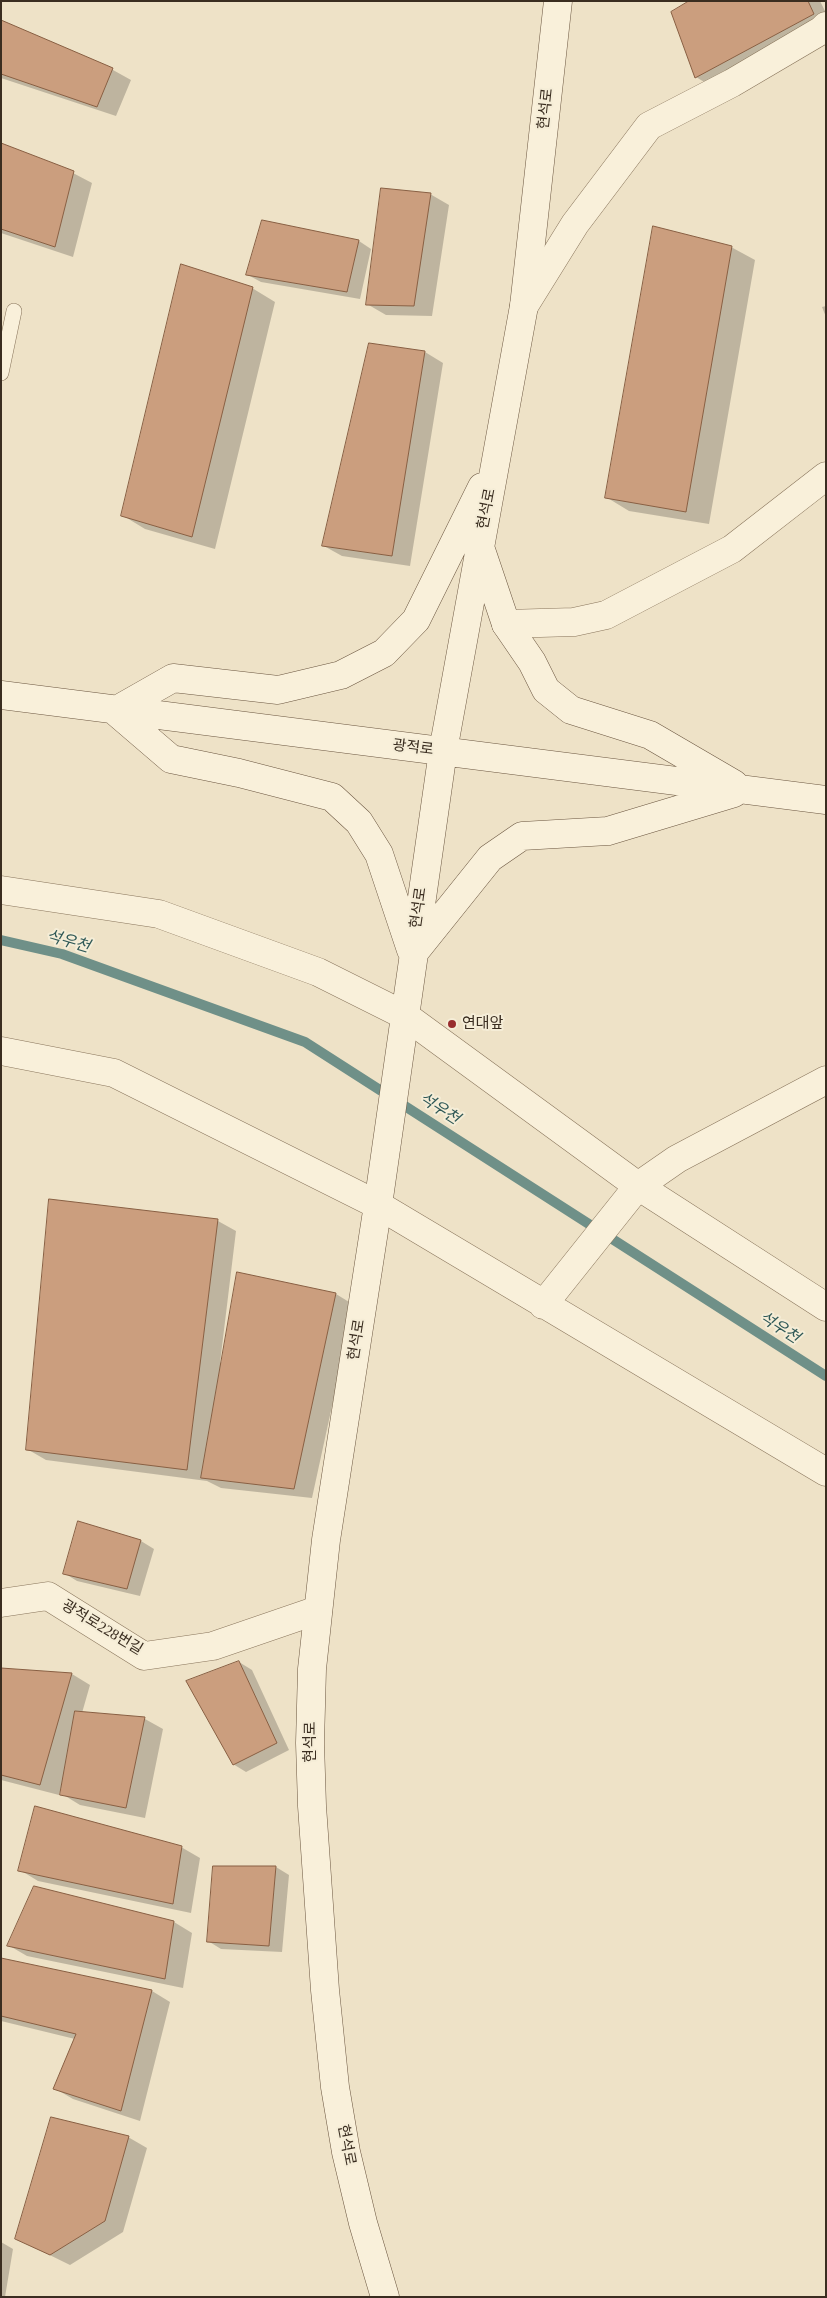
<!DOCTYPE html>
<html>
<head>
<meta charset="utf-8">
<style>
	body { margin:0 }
	#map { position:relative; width:827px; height:2298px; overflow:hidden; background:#eee2c7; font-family:"Times New Roman",serif }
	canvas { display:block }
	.frame { position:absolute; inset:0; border:2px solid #3a2d20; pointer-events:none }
</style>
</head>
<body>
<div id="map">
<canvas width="827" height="2298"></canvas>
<div class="frame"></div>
</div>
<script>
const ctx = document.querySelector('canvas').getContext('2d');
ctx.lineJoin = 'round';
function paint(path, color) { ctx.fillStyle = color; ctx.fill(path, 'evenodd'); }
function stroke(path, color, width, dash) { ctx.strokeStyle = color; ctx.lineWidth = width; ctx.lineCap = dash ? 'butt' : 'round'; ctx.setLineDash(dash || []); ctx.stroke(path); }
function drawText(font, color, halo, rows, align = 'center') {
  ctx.font = font + ' "Times New Roman","Noto Sans KR",serif'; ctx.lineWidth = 4; ctx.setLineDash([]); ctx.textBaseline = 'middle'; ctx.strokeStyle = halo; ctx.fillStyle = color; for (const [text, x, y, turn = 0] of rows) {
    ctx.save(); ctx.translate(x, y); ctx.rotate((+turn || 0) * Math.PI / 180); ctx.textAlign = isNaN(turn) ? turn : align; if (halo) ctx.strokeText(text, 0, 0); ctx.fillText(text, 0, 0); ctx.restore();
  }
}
paint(new Path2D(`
	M692,1H820L826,13V28L714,88L696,77Z
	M1,21L113,70L131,80L116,116L1,78Z
	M1,145L73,173L92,183L73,257L1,233Z
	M430,194L449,205L432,316L386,315L367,304Z
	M359,241L371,249L360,299L261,282L248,275Z
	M731,247L755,260L709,524L629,511L606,497Z
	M252,288L275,302L215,549L145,529L122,515Z
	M826,306V317L822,307Z
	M370,345L425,352L443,363L410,566L342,556L324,546Z
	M50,1200L218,1221L236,1231L220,1363L336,1294L354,1305L312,1498L221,1488L207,1481L46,1460L27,1449Z
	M79,1523L141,1541L154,1549L140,1596L77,1581L64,1573Z
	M239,1662L252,1670L289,1750L246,1772L233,1764Z
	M1,1669L72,1674L90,1685L82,1713L145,1719L163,1729L145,1818L80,1805L62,1794L63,1789L61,1788L59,1795L1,1780Z
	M181,1847L200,1858L191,1913L38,1881L20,1870Z
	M276,1867L289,1875L282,1952L221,1949L208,1941Z
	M35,1887L174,1922L192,1933L183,1988L27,1956L8,1945Z
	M1,1959L152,1991L170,2002L140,2121L73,2099L54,2088L75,2039L1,2021Z
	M128,2137L147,2148L123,2232L70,2265L17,2239Z
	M1,2242L13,2249L5,2297H1Z`), '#0003');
stroke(new Path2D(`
	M1,940L62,954L305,1042L826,1376`), '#6f9088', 10);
const building = new Path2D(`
	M689,1H808L814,14L695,78L671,12Z
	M1,20L113,68L97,107L1,74Z
	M1,143L74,171L55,247L1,229Z
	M381,188L431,193L414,306L366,305Z
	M262,220L359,240L347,292L246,275Z
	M653,226L732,246L686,512L605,498Z
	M181,264L253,287L192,537L121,516Z
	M369,343L425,351L392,556L322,546Z
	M49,1199L218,1219L187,1470L26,1450Z
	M237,1272L336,1293L294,1489L201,1478Z
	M78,1521L141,1540L127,1589L63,1574Z
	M239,1661L277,1743L233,1765L186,1681Z
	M1,1668L72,1673L40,1785L1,1775Z
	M75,1711L145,1717L126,1808L60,1795Z
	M35,1806L182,1846L173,1904L18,1871Z
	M213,1866H276L269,1946L207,1942Z
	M34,1886L174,1921L165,1979L7,1946Z
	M1,1958L152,1990L121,2111L53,2089L76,2034L1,2016Z
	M51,2117L129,2136L105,2221L50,2255L15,2239Z`);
paint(building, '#cb9e7e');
stroke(building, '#885f43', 1);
const lane = new Path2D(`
	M1,373L14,311`);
const street = new Path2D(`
	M524,306L575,224L649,126L732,83L822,30L826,26
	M506,624L574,622L606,615L732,549L826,476
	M1,890L159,914L318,972L404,1015L638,1186L826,1307
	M1,1051L114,1073L378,1205L826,1472
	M543,1305L638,1186L677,1159L826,1080
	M1,1603L48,1596L144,1656L213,1646L318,1610`);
const secondary = new Path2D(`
	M481,550L506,624L532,662L546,690L571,710L650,735L734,784
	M1,695L826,800
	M411,950L379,854L359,822L332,797L239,773L171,759L115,711L173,678L278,690L341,675L384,653L416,620L482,487
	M413,954L490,858L522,836L608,831L734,793
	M385,2297L363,2223L346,2152L335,2087L325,1990L312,1806L310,1743L312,1669L326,1540L378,1205L443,751L524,306L558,1`);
stroke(lane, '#89755c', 16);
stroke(street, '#89755c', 29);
stroke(secondary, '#6b5640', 29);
stroke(lane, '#f9f0da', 15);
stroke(street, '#f9f0da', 28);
stroke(secondary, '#f9f0da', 28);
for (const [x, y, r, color] of [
	[452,1024,5,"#982d2e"]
]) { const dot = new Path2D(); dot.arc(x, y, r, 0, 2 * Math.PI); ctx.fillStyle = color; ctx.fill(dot); stroke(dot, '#f5edd7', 2); }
drawText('15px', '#3a2d20', '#f5edd7', [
	["현석로",546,109,-84],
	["현석로",487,509,-79],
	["광적로",413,748,7],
	["현석로",419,908,-82],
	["현석로",357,1340,-81],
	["광적로228번길",102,1628,31],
	["현석로",311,1742,-90],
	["현석로",346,2145,79]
]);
drawText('15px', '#3a2d20', '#f5edd7', [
	["연대앞",462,1024]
], 'left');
drawText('italic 16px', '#305957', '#f5edd7', [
	["석우천",68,942,16],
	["석우천",439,1109,33],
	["석우천",779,1328,33]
]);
</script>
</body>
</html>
